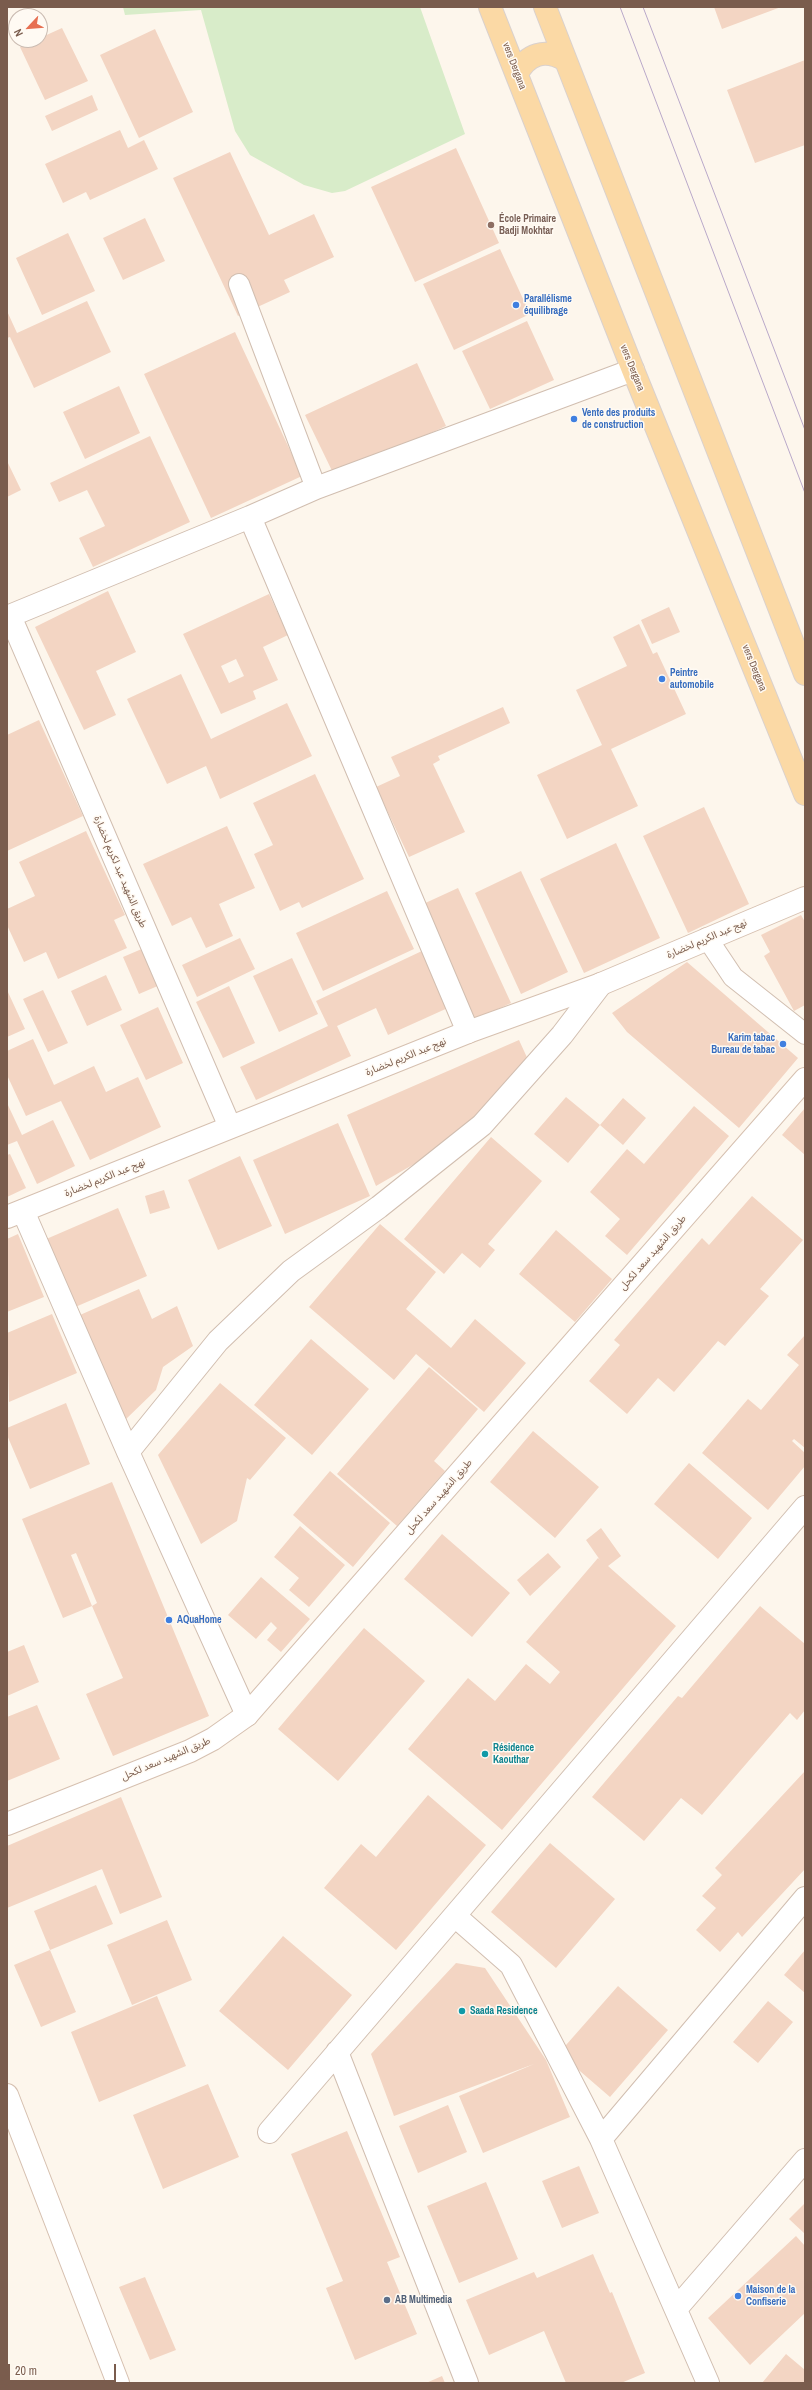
<!DOCTYPE html>
<html>
<head>
<meta charset="utf-8">
<style>
	body { margin:0 }
	#map { position:relative; width:812px; height:2390px; overflow:hidden; background:#fdf6ec; font-family:"Archivo Narrow",sans-serif }
	canvas { display:block }
	.frame { position:absolute; inset:0; border:8px solid #7a5c4d; pointer-events:none }
	.north { position:absolute; left:8px; top:8px; width:40px; height:40px; box-sizing:border-box; background:#fffaf3; border:1px solid #cabbb1; border-radius:50%; rotate:244deg; font-size:11px; font-weight:700; line-height:16px; text-align:center; color:#7a5c4d }
	.north::after { content:''; display:block; margin:auto; width:14px; height:18px; background:#e76f51; clip-path:polygon(50% 0,100% 100%,50% 72%,0 100%) }
	.scale { position:absolute; left:8px; top:2364px; width:108px; height:18px; box-sizing:border-box; border:2px solid #7a5c4d; border-top:0; padding-left:5px; font-size:12px; line-height:14px; white-space:nowrap; color:#7a5c4d; -webkit-text-stroke:3px #fffaf3; paint-order:stroke }
</style>
</head>
<body>
<div id="map">
<canvas width="812" height="2390"></canvas>
<div class="frame"></div>
<div class="north">N</div>
<div class="scale">20 m</div>
</div>
<script>
const ctx = document.querySelector('canvas').getContext('2d');
ctx.lineJoin = 'round';
function paint(path, color) { ctx.fillStyle = color; ctx.fill(path, 'evenodd'); }
function stroke(path, color, width, dash) { ctx.strokeStyle = color; ctx.lineWidth = width; ctx.lineCap = dash ? 'butt' : 'round'; ctx.setLineDash(dash || []); ctx.stroke(path); }
function drawText(font, color, halo, rows, align = 'center') {
  ctx.font = font + ' "Archivo Narrow","Noto Sans Arabic",sans-serif'; ctx.lineWidth = 3; ctx.setLineDash([]); ctx.textBaseline = 'middle'; ctx.strokeStyle = halo; ctx.fillStyle = color; for (const [text, x, y, turn = 0] of rows) {
    ctx.save(); ctx.translate(x, y); ctx.rotate((+turn || 0) * Math.PI / 180); ctx.textAlign = isNaN(turn) ? turn : align; if (halo) ctx.strokeText(text, 0, 0); ctx.fillText(text, 0, 0); ctx.restore();
  }
}
paint(new Path2D(`
	M123,7H420L465,134L345,191L332,193L304,185L250,155L235,131L201,10L125,15Z`), '#d8ecc9');
paint(new Path2D(`
	M714,7H781L722,29Z
	M62,28L88,81L45,100L20,47Z
	M155,29L193,112L139,138L100,55Z
	M805,60V145L755,163L727,90Z
	M92,95L98,110L52,131L45,116Z
	M120,130L128,148L144,140L158,169L90,200L86,192L63,203L45,164Z
	M456,148L499,243L415,282L371,187Z
	M230,152L269,235L314,214L334,257L284,280L290,292L238,316L173,178Z
	M145,218L165,261L123,280L103,238Z
	M68,233L95,291L42,315L16,258Z
	M500,249L530,314L454,350L423,284Z
	M87,301L111,352L34,388L10,337L7,338V311L17,333Z
	M527,321L554,380L490,409L462,351Z
	M235,332L302,476L211,518L144,374Z
	M417,363L446,426L335,477L305,415Z
	M119,386L140,433L85,459L63,412Z
	M150,436L190,522L93,567L79,538L105,526L87,490L59,502L50,483Z
	M7,461L21,490L7,497Z
	M108,591L136,652L96,671L116,715L84,730L35,627Z
	M269,594L288,635L263,647L278,680L253,691L256,699L221,714L183,634ZM236,659L244,676L229,683L221,666Z
	M669,607L680,632L652,644L641,620Z
	M639,624L653,654L657,652L686,714L611,749L638,806L567,839L537,775L602,745L576,690L627,666L613,637Z
	M181,674L211,739L287,703L312,756L220,799L206,766L167,784L127,699Z
	M503,707L510,723L438,756L440,760L433,764L465,832L409,857L376,787L400,776L391,757Z
	M39,720L83,816L7,851V735Z
	M315,774L364,879L302,908L299,902L280,911L254,854L273,845L253,803Z
	M704,807L749,904L688,933L643,836Z
	M227,826L255,888L219,904L233,936L206,948L191,917L172,926L143,864Z
	M86,831L125,915L114,920L127,948L58,979L46,952L24,962L7,925V909L35,896L19,862Z
	M616,843L660,938L584,973L540,879Z
	M521,871L568,972L521,994L475,893Z
	M458,888L511,1003L474,1020L421,905Z
	M387,891L414,949L323,991L296,933Z
	M801,915L805,922V1005L794,1011L764,956L770,952L761,935Z
	M240,938L255,969L197,997L182,965Z
	M144,948L160,985L139,994L123,957Z
	M424,950L450,1007L388,1035L376,1008L337,1026L351,1056L256,1100L240,1067L328,1026L316,1001Z
	M292,958L318,1014L279,1032L253,976Z
	M687,962L798,1058L739,1128L627,1032L612,1013Z
	M106,975L122,1010L87,1026L71,991Z
	M229,986L255,1043L223,1058L196,1002Z
	M7,990L25,1029L7,1037Z
	M43,990L68,1043L48,1052L23,999Z
	M158,1007L183,1063L146,1080L120,1025Z
	M33,1039L54,1085L94,1066L106,1092L138,1077L161,1127L90,1160L61,1101L26,1116L7,1075V1051Z
	M519,1040L530,1064L461,1137L376,1186L347,1115Z
	M566,1097L600,1125L568,1163L534,1134Z
	M623,1098L646,1118L623,1145L600,1125Z
	M7,1103L22,1135L53,1120L75,1166L37,1184L17,1141L7,1145Z
	M694,1106L729,1136L627,1255L605,1236L620,1219L590,1192L627,1149L644,1164Z
	M805,1108V1155L782,1135Z
	M338,1123L370,1196L285,1234L253,1160Z
	M491,1137L542,1181L488,1244L495,1250L480,1268L462,1253L444,1274L404,1239Z
	M10,1154L26,1188L7,1197V1155Z
	M240,1156L272,1226L218,1250L188,1180Z
	M164,1190L170,1208L150,1214L145,1196Z
	M752,1196L803,1240L760,1289L769,1296L725,1346L718,1341L674,1392L658,1378L627,1414L589,1381L620,1345L614,1340L702,1238L709,1245Z
	M118,1208L147,1276L73,1308L44,1240Z
	M380,1224L436,1272L406,1309L451,1348L475,1319L526,1363L484,1412L416,1354L394,1380L309,1307Z
	M556,1230L612,1279L575,1322L519,1274Z
	M18,1234L44,1297L7,1312V1239Z
	M139,1289L152,1319L177,1306L193,1346L163,1367L156,1390L124,1421L80,1315Z
	M52,1314L77,1373L9,1402L7,1333Z
	M805,1335V1448L794,1439L792,1441L805,1453V1466L768,1510L702,1453L748,1399L761,1410L799,1365L787,1355Z
	M311,1339L369,1389L312,1455L254,1405Z
	M429,1367L478,1409L434,1461L445,1471L397,1526L337,1474Z
	M220,1383L286,1438L250,1480L247,1478L237,1521L201,1544L158,1455Z
	M66,1403L90,1464L30,1489L7,1435V1428Z
	M533,1431L599,1487L555,1538L490,1482Z
	M689,1463L752,1518L718,1559L654,1504Z
	M330,1471L390,1523L353,1567L293,1515Z
	M112,1482L209,1716L113,1756L86,1694L123,1678L92,1606L63,1618L22,1519ZM76,1553L97,1603L92,1606L71,1555Z
	M300,1526L345,1565L309,1607L289,1590L299,1578L274,1557Z
	M601,1528L621,1556L608,1566L676,1626L502,1830L408,1749L468,1678L495,1701L526,1664L550,1684L560,1672L526,1642L598,1558L600,1560L586,1540Z
	M442,1534L510,1593L472,1637L404,1579Z
	M548,1553L561,1567L530,1596L517,1580Z
	M261,1577L310,1619L281,1652L267,1640L277,1628L271,1622L256,1639L228,1615Z
	M760,1606L805,1644V1710L797,1720L790,1713L702,1815L681,1798L644,1841L592,1797L678,1696L682,1698Z
	M364,1628L425,1681L338,1781L278,1729Z
	M24,1645L39,1682L7,1696V1652Z
	M37,1705L60,1759L7,1781V1717Z
	M805,1771V1869L742,1937L738,1932L720,1952L696,1930L716,1908L702,1896L722,1875L715,1868Z
	M428,1795L486,1845L396,1950L324,1888L361,1844L376,1857Z
	M121,1797L162,1897L120,1914L102,1869L7,1908V1846Z
	M550,1843L615,1899L556,1968L491,1912Z
	M96,1885L113,1924L50,1950L76,2012L41,2027L14,1965L50,1950L34,1911Z
	M167,1920L192,1980L132,2005L107,1945Z
	M283,1936L352,1995L288,2070L219,2011Z
	M805,1950V1993L784,1975Z
	M456,1963L485,1968L546,2060L570,2117L483,2153L459,2096L534,2064L394,2116L371,2054Z
	M618,1986L668,2030L610,2097L559,2053Z
	M157,1996L186,2066L99,2102L71,2032Z
	M768,2001L793,2022L758,2063L733,2042Z
	M208,2084L239,2157L163,2189L133,2115Z
	M448,2105L467,2152L418,2173L399,2126Z
	M347,2131L400,2257L387,2262L417,2334L355,2360L326,2288L343,2281L291,2154Z
	M579,2166L599,2213L562,2228L542,2181Z
	M486,2182L518,2259L459,2283L427,2206Z
	M805,2203V2234L789,2219Z
	M796,2236L805,2246V2313L750,2365L708,2318Z
	M593,2254L610,2293L612,2292L645,2373L621,2383H566L544,2331L489,2355L466,2300L534,2272L537,2278Z
	M145,2277L176,2350L150,2360L119,2287Z
	M786,2354L805,2370V2383H762Z
	M442,2376L445,2383H426Z`), '#f3d5c3');
const service = new Path2D(`
	M239,284L316,488
	M707,938L733,977L805,1034`);
const minor = new Path2D(`
	M250,517L468,1032
	M10,616L230,1127
	M7,617L250,517L316,488L633,370
	M23,1211L128,1452L247,1715
	M128,1452L218,1341L291,1271L379,1207L482,1125L562,1035L601,984
	M455,1916L511,1965L601,2139L708,2383
	M337,2052L467,2383
	M269,2132L805,1507
	M601,2139L805,1898
	M676,2309L805,2160`);
const secondary = new Path2D(`
	M7,1217L468,1032L601,984L805,898
	M7,1824L190,1751L213,1739L247,1715L805,1079
	M7,2095L118,2383`);
const primary = new Path2D(`
	M490,7L633,370L805,794
	M545,7L805,674
	M517,74C527,54 545,48 565,60`);
stroke(service, '#d1beb0', 22);
stroke(minor, '#d1beb0', 24);
stroke(secondary, '#d6c0b0', 24);
stroke(primary, '#dad1cd', 24);
stroke(service, '#fff', 20);
stroke(minor, '#fff', 22);
stroke(secondary, '#fff', 22);
stroke(primary, '#fbd9a5', 22);
stroke(new Path2D(`
	M620,7L805,493
	M643,7L805,430`), '#b9a8c9', 1);
for (const [x, y, r, color] of [
	[491,225,4,"#8d6e63"],
	[516,305,4,"#3f7fe0"],
	[574,419,4,"#3f7fe0"],
	[662,679,4,"#3f7fe0"],
	[783,1044,4,"#3f7fe0"],
	[169,1620,4,"#3f7fe0"],
	[485,1754,4,"#0f9aa8"],
	[462,2011,4,"#0f9aa8"],
	[738,2296,4,"#3f7fe0"],
	[387,2300,4,"#5c6f8a"]
]) { const dot = new Path2D(); dot.arc(x, y, r, 0, 2 * Math.PI); ctx.fillStyle = color; ctx.fill(dot); stroke(dot, '#fffaf3', 1.5); }
drawText('10px', '#7a5c4d', '#fffaf3', [
	["vers Dergana",514,66,69],
	["vers Dergana",632,368,68],
	["vers Dergana",754,668,68],
	["طريق الشهيد عبد لكريم لخضارة",120,872,67],
	["نهج عبد الكريم لخضارة",707,939,-23],
	["نهج عبد الكريم لخضارة",406,1057,-22],
	["نهج عبد الكريم لخضارة",105,1178,-22],
	["طريق الشهيد سعد لكحل",653,1253,-49],
	["طريق الشهيد سعد لكحل",439,1497,-49],
	["طريق الشهيد سعد لكحل",166,1759,-23]
]);
drawText('bold 10px', '#785e54', '#fffaf3', [
	["École Primaire",499,219],
	["Badji Mokhtar",499,231]
], 'left');
drawText('bold 10px', '#366cbe', '#fffaf3', [
	["Parallélisme",524,299],
	["équilibrage",524,311],
	["Vente des produits",582,413],
	["de construction",582,425],
	["Peintre",670,673],
	["automobile",670,685],
	["Karim tabac",775,1038,"right"],
	["Bureau de tabac",775,1050,"right"],
	["AQuaHome",177,1620],
	["Maison de la",746,2290],
	["Confiserie",746,2302]
], 'left');
drawText('bold 10px', '#0d838f', '#fffaf3', [
	["Résidence",493,1748],
	["Kaouthar",493,1760],
	["Saada Residence",470,2011]
], 'left');
drawText('bold 10px', '#4e5e75', '#fffaf3', [
	["AB Multimedia",395,2300]
], 'left');
</script>
</body>
</html>
